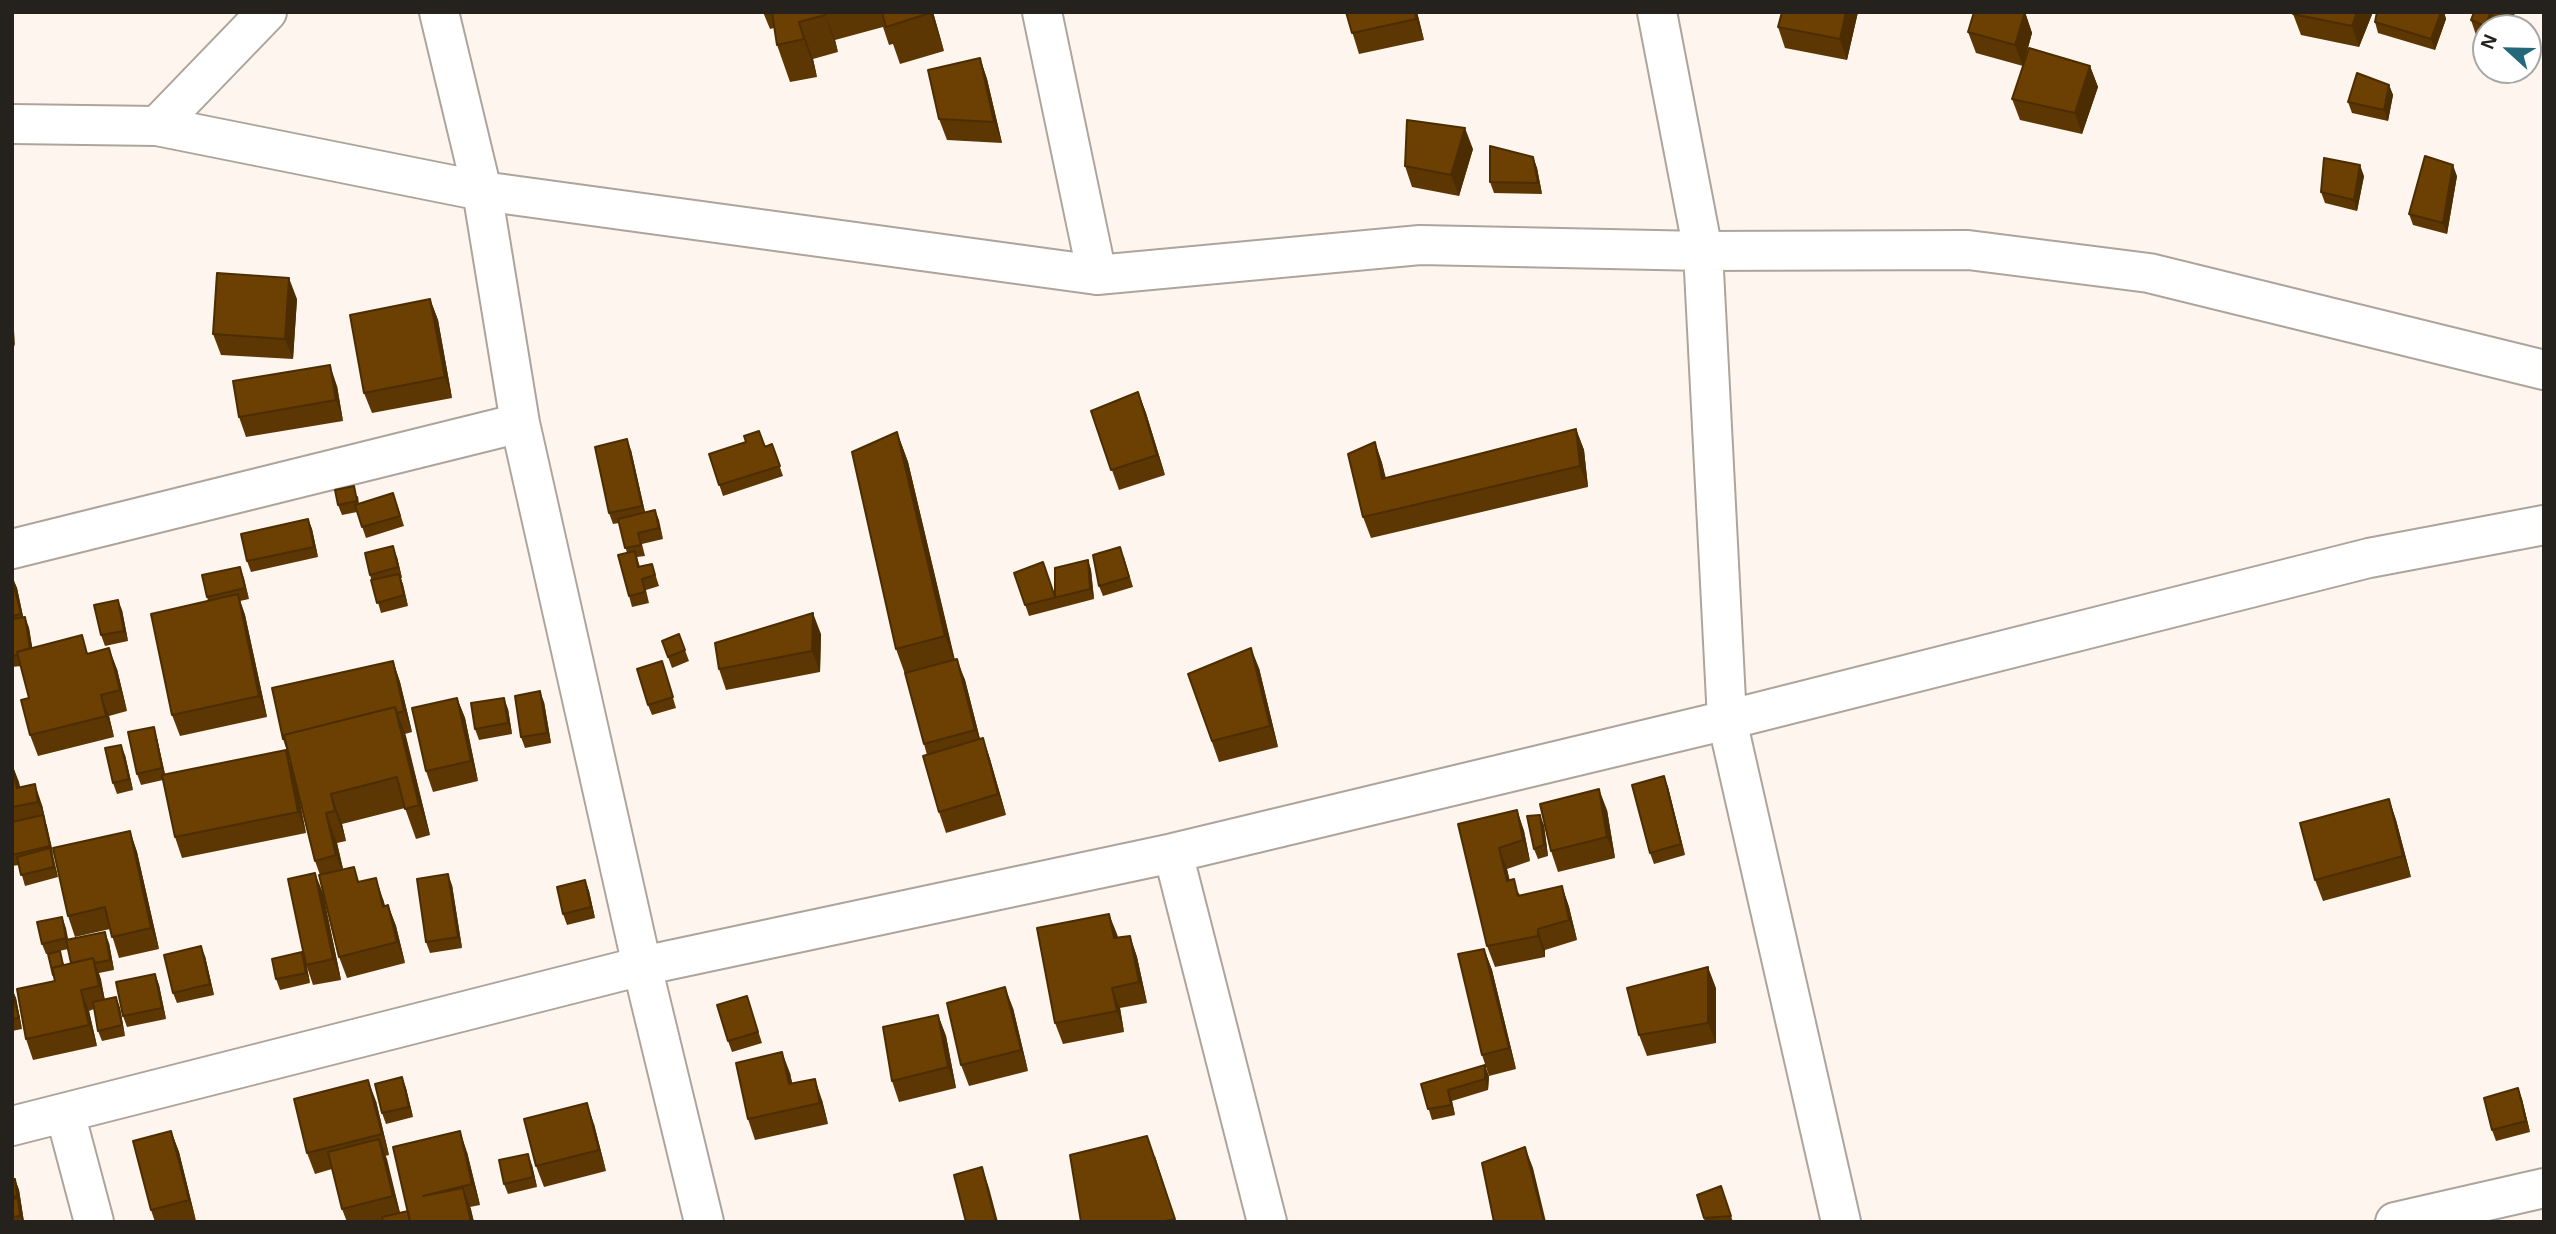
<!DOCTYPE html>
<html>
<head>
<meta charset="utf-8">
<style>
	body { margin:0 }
	#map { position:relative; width:2556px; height:1234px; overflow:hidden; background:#fef6ee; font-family:Helvetica,sans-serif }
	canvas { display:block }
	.frame { position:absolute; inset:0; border:14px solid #25221e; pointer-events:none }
	.north { position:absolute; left:2472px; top:14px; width:70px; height:70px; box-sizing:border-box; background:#fff; border:2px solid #a8a7a5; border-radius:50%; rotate:292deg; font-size:19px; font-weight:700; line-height:28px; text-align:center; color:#25221e }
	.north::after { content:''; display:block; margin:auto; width:24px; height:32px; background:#236979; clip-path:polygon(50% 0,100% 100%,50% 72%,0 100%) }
</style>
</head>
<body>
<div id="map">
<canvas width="2556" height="1234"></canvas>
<div class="frame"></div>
<div class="north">N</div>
</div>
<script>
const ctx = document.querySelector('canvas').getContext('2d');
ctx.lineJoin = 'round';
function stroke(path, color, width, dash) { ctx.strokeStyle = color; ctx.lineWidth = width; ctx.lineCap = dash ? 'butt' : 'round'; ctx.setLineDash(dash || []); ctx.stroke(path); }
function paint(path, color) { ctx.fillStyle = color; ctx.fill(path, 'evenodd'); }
const minor = new Path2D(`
	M439,12L482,191L520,423L642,966L704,1222
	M1042,12L1097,275
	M1657,12L1703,251L1727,720L1841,1222
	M12,124L157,126L482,191L1097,275L1420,245L1703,251L1968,250L2149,273L2544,370
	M157,126L267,12
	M12,549L520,423
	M1173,853L1267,1222
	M65,1113L94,1222
	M12,1126L642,966L1173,853L1727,720L2369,558L2544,525
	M2395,1222L2544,1188`);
stroke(minor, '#ada49b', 42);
stroke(minor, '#fff', 38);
paint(new Path2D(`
	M763,12H933L944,51L900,64L893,44L889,45L883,27L835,40L838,52L813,59L817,77L790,82L777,45L774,28L770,29Z
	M1346,12H1417L1424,40L1359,54Z
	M1782,12H1858L1847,60L1785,48L1778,27Z
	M2025,12L2032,33L2023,66L1976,53L1968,32Z
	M2294,12H2373L2359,47L2301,35L2293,14Z
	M2441,12H2444L2446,19L2435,50L2378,33L2375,22Z
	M2474,12H2515L2510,28H2486V44L2478,41L2471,20Z
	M980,58L987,79L1002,143L947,140L939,119Z
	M2090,66L2098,87L2082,134L2020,120L2012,99Z
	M2389,85L2393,95L2388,121L2352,113L2348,102Z
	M1473,149L1459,196L1412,187L1405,166Z
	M1533,157L1537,168L1542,194L1494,193L1490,182Z
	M2364,176L2357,211L2325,203L2321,192Z
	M2457,176L2447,234L2413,225L2409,214Z
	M297,299L293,359L221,355L213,334Z
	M430,299L438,320L452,398L372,413L364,393Z
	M337,386L343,421L246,437L239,417Z
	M1138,392L1146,413L1165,475L1119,490L1091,411Z
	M1576,429L1584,450L1588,487L1371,538L1363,517L1375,442L1382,463L1386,478Z
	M897,432L908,462L955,660L965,680L980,739L983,738L990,759L1006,815L946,833L939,812L927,755L924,744L906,677L896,649Z
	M772,444L783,476L723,496L709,454L765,446Z
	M631,450L645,512L655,510L663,539L642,544L645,556L637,557L640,567L652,564L659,586L646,590L649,603L632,607L629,596L627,553L619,523L613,524L609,513Z
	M358,496L359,504H397L404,526L366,538L357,512L342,515L338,505Z
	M308,519L312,529L318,557L251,572L247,561Z
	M397,557L402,578H401L408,606L381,613L370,575Z
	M1124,557L1133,587L1103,596L1099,586Z
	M1088,560L1091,570L1094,599L1029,616L1014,573L1055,596Z
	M240,567L249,599L240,601L245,615L267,717L180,736L172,715L208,601L207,597Z
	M12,578L17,588L23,617H25L29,628L32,648L88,653L117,669L127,711L109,716L114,737L38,756L30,735L29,698L21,666L12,667Z
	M122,610L128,641L105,646L101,635Z
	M679,634L689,661L672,668L662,641Z
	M821,634L820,672L726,690L719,669Z
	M393,661L400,682L412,732L405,734L430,835L416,839L405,808L342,824L346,841L337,843L343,870L383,899L385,906L388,905L396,926L405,963L347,978L339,957L323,894L341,980L313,985L307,967L310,983L280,990L276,979L305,960L323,893L320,875L315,861L296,781L306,833L182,858L175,837L163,780L141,785L137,774L157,738L165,774L292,766L283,739Z
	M662,661L676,708L652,715L648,705Z
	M1259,668L1278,747L1219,762L1188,674Z
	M457,698L465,718L478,781L433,792L426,771Z
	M544,702L551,743L525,748L521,737Z
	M508,709L512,734L479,740L475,729Z
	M125,755L133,790L117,794L113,783Z
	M12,764L20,787L42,805L58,877L25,886L19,865L12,866Z
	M1664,776L1668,787L1685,855L1654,864L1650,853Z
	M2389,799L2396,820L2411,877L2323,901L2315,880Z
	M1517,810L1524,831L1530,861L1507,869L1510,881L1520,895L1562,886L1569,907L1577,940L1545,950V957L1495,967L1487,946L1458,824Z
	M1607,810L1615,858L1558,872L1551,851Z
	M1544,825L1548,856L1538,859L1534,849Z
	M130,831L137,852L159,949L119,958L110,929L75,937L68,916Z
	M585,880L589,891L595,918L567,925L563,914Z
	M452,885L462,948L430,953L426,942Z
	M62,917L68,940L109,943L114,970L99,973L105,1000L116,997L120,1008L125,1036L102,1041L98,1031L94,1009L89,1011L97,1046L33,1060L26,1039L55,981L48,954H46L42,944ZM68,949L71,963L65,965L55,952Z
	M1117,934L1118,938L1130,936L1137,957L1147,1003L1120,1008L1124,1032L1063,1044L1055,1023Z
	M1484,949L1492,970L1516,1069L1489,1076L1482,1055Z
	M205,956L214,995L177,1003L173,993Z
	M155,974L159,985L166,1019L127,1027L123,1016Z
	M1716,988V1043L1647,1056L1639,1035Z
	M12,989L16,998L22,1029L12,1031Z
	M747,996L762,1043L732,1052L728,1041Z
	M1013,1008L1028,1071L969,1086L961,1065Z
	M938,1015L946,1036L956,1088L899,1102L892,1081Z
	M790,1073L792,1084L822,1100L828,1124L755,1140L748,1119Z
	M1489,1076L1488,1090L1452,1101L1455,1115L1432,1120L1421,1084Z
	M402,1077L406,1088L413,1117L386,1124L382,1113Z
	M2518,1088L2522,1099L2530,1132L2496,1141L2492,1130Z
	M376,1101L389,1155L385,1156L400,1213L408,1211L467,1152L480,1205L470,1207L474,1222H347L342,1209L332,1169L315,1174L307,1153Z
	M594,1124L606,1171L544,1187L536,1166Z
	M171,1131L179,1152L196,1221L155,1222L151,1210Z
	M1155,1156L1176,1222H1081Z
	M532,1165L537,1187L508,1194L504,1184Z
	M12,1179H15L19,1190L24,1222H12Z
	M1721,1186L1733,1222H1705L1697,1195Z`), '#5d3703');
paint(new Path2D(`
	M824,12L835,40L838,52Z
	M930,12H933L944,51Z
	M1415,12H1417L1424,40L1416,19Z
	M1846,12H1858L1847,60L1840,39Z
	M2025,12L2032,33L2023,66L2015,45Z
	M2357,12H2373L2359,47L2352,26Z
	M2441,12H2444L2446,19L2435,50L2431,39Z
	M2501,12H2515L2510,28H2502L2499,19Z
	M2490,14L2495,28L2486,29L2485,26Z
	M799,22L813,59L817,77L804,39Z
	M980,58L987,79L1002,143L994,122Z
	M2090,66L2098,87L2082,134L2075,113Z
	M2389,85L2393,95L2388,121L2384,110Z
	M1465,128L1473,149L1459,196L1451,175Z
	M1533,157L1537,168L1542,194L1538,183Z
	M2360,165L2364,176L2357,211L2354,200Z
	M2453,165L2457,176L2447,234L2443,223Z
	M289,278L297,299L293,359L285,339Z
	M12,296L15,347L12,338Z
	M430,299L438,320L452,398L445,377Z
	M330,365L337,386L343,421L336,400Z
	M1138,392L1146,413L1165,475L1157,455Z
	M1576,429L1584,450L1588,487L1580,466Z
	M897,432L908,462L956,666L945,636Z
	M627,439L631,450L646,517L642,506Z
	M1375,442L1382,463L1390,500L1382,479Z
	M655,510L659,520L663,539L659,528Z
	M308,519L312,529L318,557L314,547Z
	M393,546L397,557L402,578L398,567Z
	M1088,560L1091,570L1094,599L1090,589Z
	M240,567L244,578L249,599L245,588Z
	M399,574L403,584L408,606L404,595Z
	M13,578L17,588L25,625L21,614Z
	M238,594L245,615L267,717L259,696Z
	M118,600L122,610L128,641L124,631Z
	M813,613L821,634L820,672L812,651Z
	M25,617L29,628L35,663L31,652Z
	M109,648L117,669L127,711L120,690Z
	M1251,648L1259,668L1278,747L1270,726Z
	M957,659L965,680L983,751L975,730Z
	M393,661L400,682L412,732L404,711Z
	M540,691L544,702L551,743L547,733Z
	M101,695L109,716L114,737L106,716Z
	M457,698L465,718L478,781L471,761Z
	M504,698L508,709L512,734L508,723Z
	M395,707L406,736L430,835L419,805Z
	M154,727L157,738L166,779L162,768Z
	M983,738L990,759L1006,815L998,794Z
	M121,745L125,755L133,790L129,779Z
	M286,750L293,771L306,833L298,812Z
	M12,764L19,782L24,805L17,788Z
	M1664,776L1668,787L1685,855L1681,844Z
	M35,784L42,805L46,822L38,802Z
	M1599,789L1607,810L1615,858L1607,837Z
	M331,794L342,824L346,841L335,811Z
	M2389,799L2396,820L2411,877L2403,856Z
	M1517,810L1524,831L1530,861L1523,840Z
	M326,813L337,843L347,885L336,855Z
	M43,815L47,826L54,857L50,846Z
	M1540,815L1544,825L1548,856L1544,845Z
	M130,831L137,852L159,949L151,928Z
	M50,848L53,859L58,877L54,867Z
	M1499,848L1507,869L1514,902L1507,881Z
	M315,873L323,893L341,980L333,959Z
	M448,874L452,885L462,948L458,937Z
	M376,878L383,899L391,927L383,907Z
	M585,880L589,891L595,918L591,907Z
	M1562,886L1569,907L1577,940L1569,920Z
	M388,905L396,926L405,963L397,942Z
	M1109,914L1117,934L1122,959L1114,938Z
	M62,917L66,928L70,949L66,938Z
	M1538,929L1545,950V957L1538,936Z
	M105,932L109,943L114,970L110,960Z
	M1130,936L1137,957L1147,1003L1139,982Z
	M201,946L205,956L214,995L210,984Z
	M1484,949L1492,970L1516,1069L1509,1048Z
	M302,952L306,963L310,983L306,973Z
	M93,958L101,979L106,1007L99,986Z
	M1708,967L1716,988V1043L1708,1023Z
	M155,974L159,985L166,1019L162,1008Z
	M1005,987L1013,1008L1028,1071L1021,1050Z
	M1112,988L1120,1008L1124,1032L1117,1011Z
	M12,989L16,998L22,1029L19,1018Z
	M81,990L89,1011L97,1046L89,1025Z
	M116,997L120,1008L125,1036L122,1025Z
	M938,1015L946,1036L956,1088L948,1067Z
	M782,1052L790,1073L797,1105L789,1084Z
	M1485,1065L1489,1076L1488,1090L1485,1079Z
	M402,1077L406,1088L413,1117L409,1107Z
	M815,1079L822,1100L828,1124L820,1103Z
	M368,1080L376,1101L389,1155L382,1134Z
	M2518,1088L2522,1099L2530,1132L2526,1121Z
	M1448,1090L1452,1101L1455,1115L1451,1105Z
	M587,1103L594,1124L606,1171L599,1150Z
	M171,1131L179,1152L196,1221L189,1200Z
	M460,1131L467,1152L480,1205L472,1184Z
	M379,1139L387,1159L401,1217L393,1196Z
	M1525,1147L1533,1168L1546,1222H1544Z
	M528,1154L532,1165L537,1187L533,1177Z
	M982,1167L989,1188L998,1222H996Z
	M15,1179L19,1190L24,1222H23L20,1216Z
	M463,1188L471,1209L474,1222H471Z`), '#4c2d02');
const building = new Path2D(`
	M772,12H824L825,15L799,22L804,39L777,45Z
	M882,12H930V13L886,27Z
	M1346,12H1415L1416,19L1352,33Z
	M1782,12H1846L1840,39L1778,27Z
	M1974,12H2025L2015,45L1968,32Z
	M2294,12H2357L2352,26L2293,14Z
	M2377,12H2441L2431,39L2375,22Z
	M2474,12H2501L2499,19L2490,14L2485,26L2471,20Z
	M2029,48L2090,66L2075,113L2012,99Z
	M980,58L994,122L939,119L928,70Z
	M2357,73L2389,85L2384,110L2348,102Z
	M1407,120L1465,128L1451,175L1405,166Z
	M1490,146L1533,157L1538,183L1490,182Z
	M2425,156L2453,165L2443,223L2409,214Z
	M2324,158L2360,165L2354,200L2321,192Z
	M217,273L289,278L285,339L213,334Z
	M430,299L445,377L364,393L350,315Z
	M330,365L336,400L239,417L233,381Z
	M1138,392L1157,455L1111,470L1091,411Z
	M1576,429L1580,466L1363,517L1348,454L1375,442L1382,479Z
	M759,431L765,447L772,444L780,466L719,485L709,454L746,442L744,436Z
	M897,432L945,636L896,649L852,452Z
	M627,439L642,506L609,513L595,447Z
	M354,486L357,501L338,505L335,490Z
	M393,493L400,516L362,527L355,505Z
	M655,510L659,528L638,533L641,545L625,548L618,519Z
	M308,519L314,547L247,561L241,534Z
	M393,546L398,567L370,575L365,553Z
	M1120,547L1129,577L1099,586L1093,555Z
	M635,551L638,567L652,564L655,575L642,579L645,592L629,596L618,555Z
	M1088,560L1090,589L1025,605L1014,573L1043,562L1055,597V568Z
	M240,567L245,588L207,597L202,575Z
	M399,574L404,595L377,603L371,580Z
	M12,578L21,614L12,616Z
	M238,594L259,696L172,715L151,614Z
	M118,600L124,631L101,635L94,605Z
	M813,613L812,651L719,669L715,643Z
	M25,617L30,648L17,652L18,655L12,656V619Z
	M679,634L685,650L668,657L662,641Z
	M82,635L87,654L109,648L120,690L101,695L106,716L30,735L21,700L29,698L17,652Z
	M1251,648L1270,726L1212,741L1188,674Z
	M957,659L975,730L924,744L905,673Z
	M393,661L404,711L397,713L395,707L284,735L285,738L283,739L272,688Z
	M662,661L673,697L648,705L637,669Z
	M540,691L547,733L521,737L515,696Z
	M457,698L471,761L426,771L412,708Z
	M504,698L508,723L475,729L471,703Z
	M395,707L419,805L405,809L397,777L331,794L335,811L326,813L336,855L315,861L284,735Z
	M154,727L162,768L137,774L128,732Z
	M983,738L998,794L939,812L923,756Z
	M121,745L129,779L113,783L105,748Z
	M286,750L298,812L175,837L162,775Z
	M12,766L17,788L35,784L38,802L12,807Z
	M1664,776L1681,844L1650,853L1632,785Z
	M1599,789L1607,837L1551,851L1540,804Z
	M2389,799L2403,856L2315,880L2300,823Z
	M1517,810L1523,840L1499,848L1507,881L1514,879L1518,896L1562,886L1569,920L1538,929V936L1487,946L1458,824Z
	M43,815L50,846L12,855V822Z
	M1540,815L1544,845L1534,849L1527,816Z
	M130,831L151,928L112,937L105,907L68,916L53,848Z
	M50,848L54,867L21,875L17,857Z
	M354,867L358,882L376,878L383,907L388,905L397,942L339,957L319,875Z
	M315,873L333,959L306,965L288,879Z
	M448,874L458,937L426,942L417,879Z
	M585,880L591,907L563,914L557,887Z
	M1109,914L1114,938L1130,936L1139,982L1112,988L1117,1011L1055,1023L1037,928Z
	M62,917L66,938L42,944L37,922Z
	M105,932L110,960L95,963L93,958L71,963L66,940Z
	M201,946L210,984L173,993L164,955Z
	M1484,949L1509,1048L1482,1055L1458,954Z
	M60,951L63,965L52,968L54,975H53L48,954Z
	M302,952L306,973L276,979L272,959Z
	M93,958L99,986L81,990L89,1025L26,1039L17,989L55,981L52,968Z
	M1708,967V1023L1639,1035L1627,988Z
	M155,974L162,1008L123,1016L116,982Z
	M1005,987L1021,1050L961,1065L947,1003Z
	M12,990L19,1018L12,1019Z
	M747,996L758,1032L728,1041L717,1005Z
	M116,997L122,1025L98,1031L93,1002Z
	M938,1015L948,1067L892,1081L883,1027Z
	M782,1052L789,1084L815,1079L820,1103L748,1119L736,1063Z
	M1485,1065V1079L1448,1090L1451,1105L1428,1109L1421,1084Z
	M402,1077L409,1107L382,1113L375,1084Z
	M368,1080L382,1134L307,1153L294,1099Z
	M2518,1088L2526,1121L2492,1130L2484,1098Z
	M587,1103L599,1150L536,1166L524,1119Z
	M171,1131L189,1200L151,1210L133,1141Z
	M460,1131L472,1184L423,1196L463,1188L471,1222H410L393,1147Z
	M1147,1136L1175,1219L1160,1222H1081L1070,1155Z
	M379,1139L393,1196L342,1209L328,1152Z
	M1525,1147L1544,1222H1494L1482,1163Z
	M528,1154L533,1177L504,1184L499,1160Z
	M982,1167L996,1222H966L954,1175Z
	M12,1179H15L17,1196L12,1197Z
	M1721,1186L1731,1216L1704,1218L1697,1195Z
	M18,1198L20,1216L12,1217V1199Z
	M408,1211L410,1222H383L382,1217Z`);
paint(building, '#6c4003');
stroke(building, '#4c2d02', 2);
</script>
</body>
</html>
